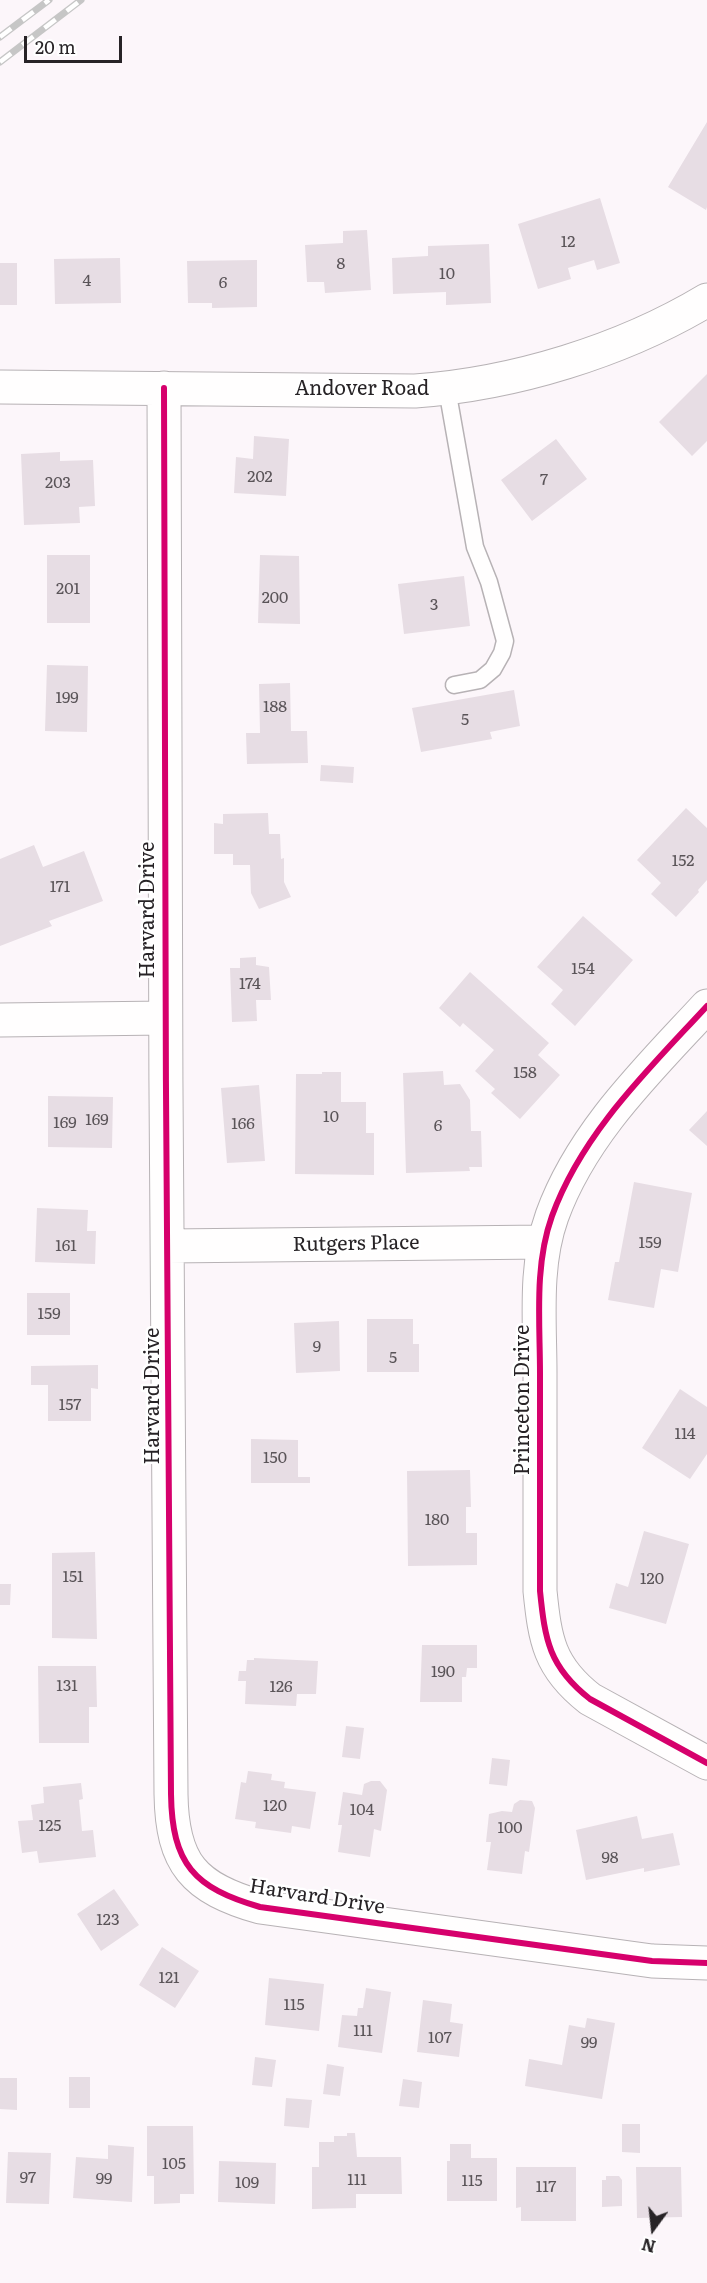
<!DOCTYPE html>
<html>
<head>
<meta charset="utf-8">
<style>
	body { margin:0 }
	#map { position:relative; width:707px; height:2283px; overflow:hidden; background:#fcf6fa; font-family:Literata,serif }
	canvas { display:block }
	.north { position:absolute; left:623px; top:2199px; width:60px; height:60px; -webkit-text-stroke:4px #fff; paint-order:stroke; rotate:195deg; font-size:16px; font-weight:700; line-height:24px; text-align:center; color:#272326 }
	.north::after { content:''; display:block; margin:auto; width:21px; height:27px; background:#272326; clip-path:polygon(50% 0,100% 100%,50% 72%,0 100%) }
	.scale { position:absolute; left:24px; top:36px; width:98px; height:27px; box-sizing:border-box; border:3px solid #272326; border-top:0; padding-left:8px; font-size:18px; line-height:21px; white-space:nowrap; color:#272326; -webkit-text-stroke:4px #fff; paint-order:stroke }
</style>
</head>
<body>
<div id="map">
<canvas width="707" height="2283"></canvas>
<div class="north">N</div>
<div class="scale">20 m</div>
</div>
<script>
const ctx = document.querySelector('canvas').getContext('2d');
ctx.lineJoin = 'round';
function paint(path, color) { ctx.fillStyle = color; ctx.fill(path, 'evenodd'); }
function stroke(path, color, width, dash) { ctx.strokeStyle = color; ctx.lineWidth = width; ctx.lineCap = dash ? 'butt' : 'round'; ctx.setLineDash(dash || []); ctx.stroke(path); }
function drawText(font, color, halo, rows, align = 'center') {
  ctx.font = font + ' Literata,serif'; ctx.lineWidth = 5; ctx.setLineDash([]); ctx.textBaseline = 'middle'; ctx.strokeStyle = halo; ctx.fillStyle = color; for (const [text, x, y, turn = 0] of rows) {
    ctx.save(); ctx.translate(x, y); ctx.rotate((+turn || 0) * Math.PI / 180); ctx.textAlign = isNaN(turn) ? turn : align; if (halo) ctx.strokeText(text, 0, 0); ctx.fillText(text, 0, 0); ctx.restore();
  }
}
paint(new Path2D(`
	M707,122V207L706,210L668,187Z
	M600,198L620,263L597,270L594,260L568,268L571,279L538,289L518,224Z
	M367,230L371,290L325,293L324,282H307L305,245L343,243V231Z
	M489,244L491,303L446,305V292L393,294L392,258L428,256V246Z
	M120,258L121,303L55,304L54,259Z
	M257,260V307L212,308V303H188L187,261Z
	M0,263H17V305H0Z
	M707,374V441L692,456L659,422Z
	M254,436L289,439L286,496L234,493L236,457L253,459Z
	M556,439L587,479L532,521L501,480Z
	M60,452V461L93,460L95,506L79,507L80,523L24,525L21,454Z
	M47,555H90V623H47Z
	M260,555L299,556L300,624L258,623Z
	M464,576L470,626L404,634L398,584Z
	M47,665L88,666L87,732L45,731Z
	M290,683L291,731H307L308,763L247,764L246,733H260L259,684Z
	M514,690L520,726L490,732L492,739L421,752L412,708Z
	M321,765L354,767L353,783L320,781Z
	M686,808L707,828V880L698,890L699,892L676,917L651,894L661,883L637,860Z
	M268,813L269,834H280L281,859L284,858V882L291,897L259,909L251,893L250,865H233V854H214V823L223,824V814Z
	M34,845L43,867L84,851L103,901L49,921L52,926L0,946V859Z
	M583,916L633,960L575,1026L551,1004L563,990L537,967Z
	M256,957V965L269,967L271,1000H256L257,1021L232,1022L230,968H240V958Z
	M470,972L549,1043L538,1055L560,1075L520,1119L491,1093L495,1089L475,1071L494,1050L463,1023L460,1027L439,1008Z
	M443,1071L444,1085L460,1084L470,1100L471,1131H481L482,1167H469L470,1171L406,1173L403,1073Z
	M322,1072H341V1102H366V1133H374V1175L295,1174L296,1074H322Z
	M259,1085L265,1161L227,1163L221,1088Z
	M48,1096L113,1097L112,1148L48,1147Z
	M707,1111V1146L689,1130Z
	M634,1182L692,1193L678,1272L661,1269L654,1308L608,1300L615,1262H619Z
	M37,1208L88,1210L87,1231H96L95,1264L35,1262Z
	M27,1293H70V1335H27Z
	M367,1319H413V1344H419V1372H367Z
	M339,1321L340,1371L296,1373L294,1323Z
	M98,1365V1389L91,1388V1421H48V1385H31V1366Z
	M680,1389L707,1407V1454L690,1479L642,1448Z
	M251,1439L298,1440V1477H310V1483H251Z
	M470,1470L471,1507H466V1533H477V1565L408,1566L407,1471Z
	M644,1531L689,1544L666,1624L609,1608L616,1583L628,1587Z
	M95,1552L97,1639L52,1638V1553Z
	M0,1584H11L10,1605H0Z
	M422,1645H477V1668H467L466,1677H462V1702H420Z
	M254,1658L318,1661L316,1694H297L296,1706L245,1704L246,1681H238L239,1671H246L247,1660H254Z
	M38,1666H96L97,1707H89V1743H39Z
	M346,1726L364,1728L360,1759L342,1757Z
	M492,1758L510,1760L507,1786L489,1784Z
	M248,1771L272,1774L271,1780L285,1782L284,1788L316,1792L310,1829L292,1826L291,1833L255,1828L256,1822L235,1819L241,1782L246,1783Z
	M371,1781H380L387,1790L381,1831L374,1829L370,1857L338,1852L342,1825H338L343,1792L362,1795L364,1784Z
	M81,1783L83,1799L79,1800L82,1831L93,1830L96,1857L39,1863L37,1851L22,1853L18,1821L33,1820L31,1805L44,1803L43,1787Z
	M520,1800L532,1801L535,1808L529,1852L525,1851L522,1874L487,1870L491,1842H486L489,1814L502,1811L512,1812L514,1804Z
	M637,1816L642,1839L673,1833L680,1865L644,1872V1868L586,1880L576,1830Z
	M114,1889L139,1925L101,1951L77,1914Z
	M162,1947L199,1971L175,2008L139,1985Z
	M269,1978L324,1984L319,2031L265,2025Z
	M366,1988L391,1992L382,2053L338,2047L342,2015L357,2016L358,2008H363Z
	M423,2000L452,2004L450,2022L463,2024L459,2057L417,2052Z
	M587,2018L615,2023L602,2099L525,2086L529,2059L562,2065L569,2025L585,2028Z
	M255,2057L276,2060L272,2087L252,2085Z
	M327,2064L344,2067L340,2096L323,2094Z
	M69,2077H90V2108H69Z
	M0,2078H17V2110L0,2109Z
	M403,2079L422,2082L419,2108L399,2106Z
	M286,2098L312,2100L309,2128L284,2126Z
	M622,2124H640V2153L622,2152Z
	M147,2126H193L194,2194H180V2203L154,2204V2176H147Z
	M347,2133H355L357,2157H401L402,2194H356V2208L312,2209V2167H319V2142H334V2136H347Z
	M450,2144H471V2158H497V2201H447V2161H450Z
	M108,2145L134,2147L132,2202L73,2198L76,2157L108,2159Z
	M8,2152L51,2153L49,2204L6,2203Z
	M219,2161L276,2163L275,2204L218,2202Z
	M516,2167H576V2221H521V2207L516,2208Z
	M636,2167H681L682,2217L637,2218Z
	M606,2176H619L622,2180V2206L602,2207V2180H606Z`), '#e7dde4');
const lane = new Path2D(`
	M447,389L475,547L489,582L505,641L502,653L493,669L480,680L454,685`);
const street = new Path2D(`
	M0,387L415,391C514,384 622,351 707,300
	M164,388C162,857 169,1325 171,1794C172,1864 194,1888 260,1907L652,1961L707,1963
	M707,1006C648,1070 582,1133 552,1216C534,1266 540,1322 540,1373C540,1446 540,1518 540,1591C545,1640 549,1667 590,1699L707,1763
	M0,1020L165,1018
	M169,1246L544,1242`);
stroke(lane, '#b7b2b5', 19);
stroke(street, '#b7b2b5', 35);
stroke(lane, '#fffefe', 16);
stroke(street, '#fffefe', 33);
const rail = new Path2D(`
	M0,37L49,0
	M0,62L81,0`);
stroke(rail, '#c6c6c6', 7);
stroke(rail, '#fff', 4.5, [14]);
stroke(new Path2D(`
	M164,388C162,857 169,1325 171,1794C172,1864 194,1888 260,1907L652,1961L707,1963
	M707,1006C648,1070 582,1133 552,1216C534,1266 540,1322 540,1373C540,1446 540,1518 540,1591C545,1640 549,1667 590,1699L707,1763`), '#d6006c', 6);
drawText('16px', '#5a5458', null, [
	["12",568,242],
	["8",341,264],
	["10",447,274],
	["4",87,281],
	["6",223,283],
	["202",260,477],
	["7",544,480],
	["203",58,483],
	["201",68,589],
	["200",275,598],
	["3",434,605],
	["199",67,698],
	["188",275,707],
	["5",465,720],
	["152",683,861],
	["171",60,887],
	["154",583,969],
	["174",250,984],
	["158",525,1073],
	["10",331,1117],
	["169",97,1120],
	["169",65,1123],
	["166",243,1124],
	["6",438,1126],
	["159",650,1243],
	["161",66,1246],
	["159",49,1314],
	["9",317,1347],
	["5",393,1358],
	["157",70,1405],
	["114",685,1434],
	["150",275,1458],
	["180",437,1520],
	["151",73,1577],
	["120",652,1579],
	["190",443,1672],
	["131",67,1686],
	["126",281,1687],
	["120",275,1806],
	["104",362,1810],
	["125",50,1826],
	["100",510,1828],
	["98",610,1858],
	["123",108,1920],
	["121",169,1978],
	["115",294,2005],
	["111",363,2031],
	["107",440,2038],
	["99",589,2043],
	["105",174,2164],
	["97",28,2178],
	["99",104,2179],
	["111",357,2180],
	["115",472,2181],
	["109",247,2183],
	["117",546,2187]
]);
drawText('20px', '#272326', '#fff', [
	["Andover Road",362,389],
	["Harvard Drive",148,910,-90],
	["Rutgers Place",356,1244,-1],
	["Harvard Drive",153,1396,-90],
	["Princeton Drive",523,1400,-90],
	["Harvard Drive",317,1897,9]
]);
</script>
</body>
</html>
